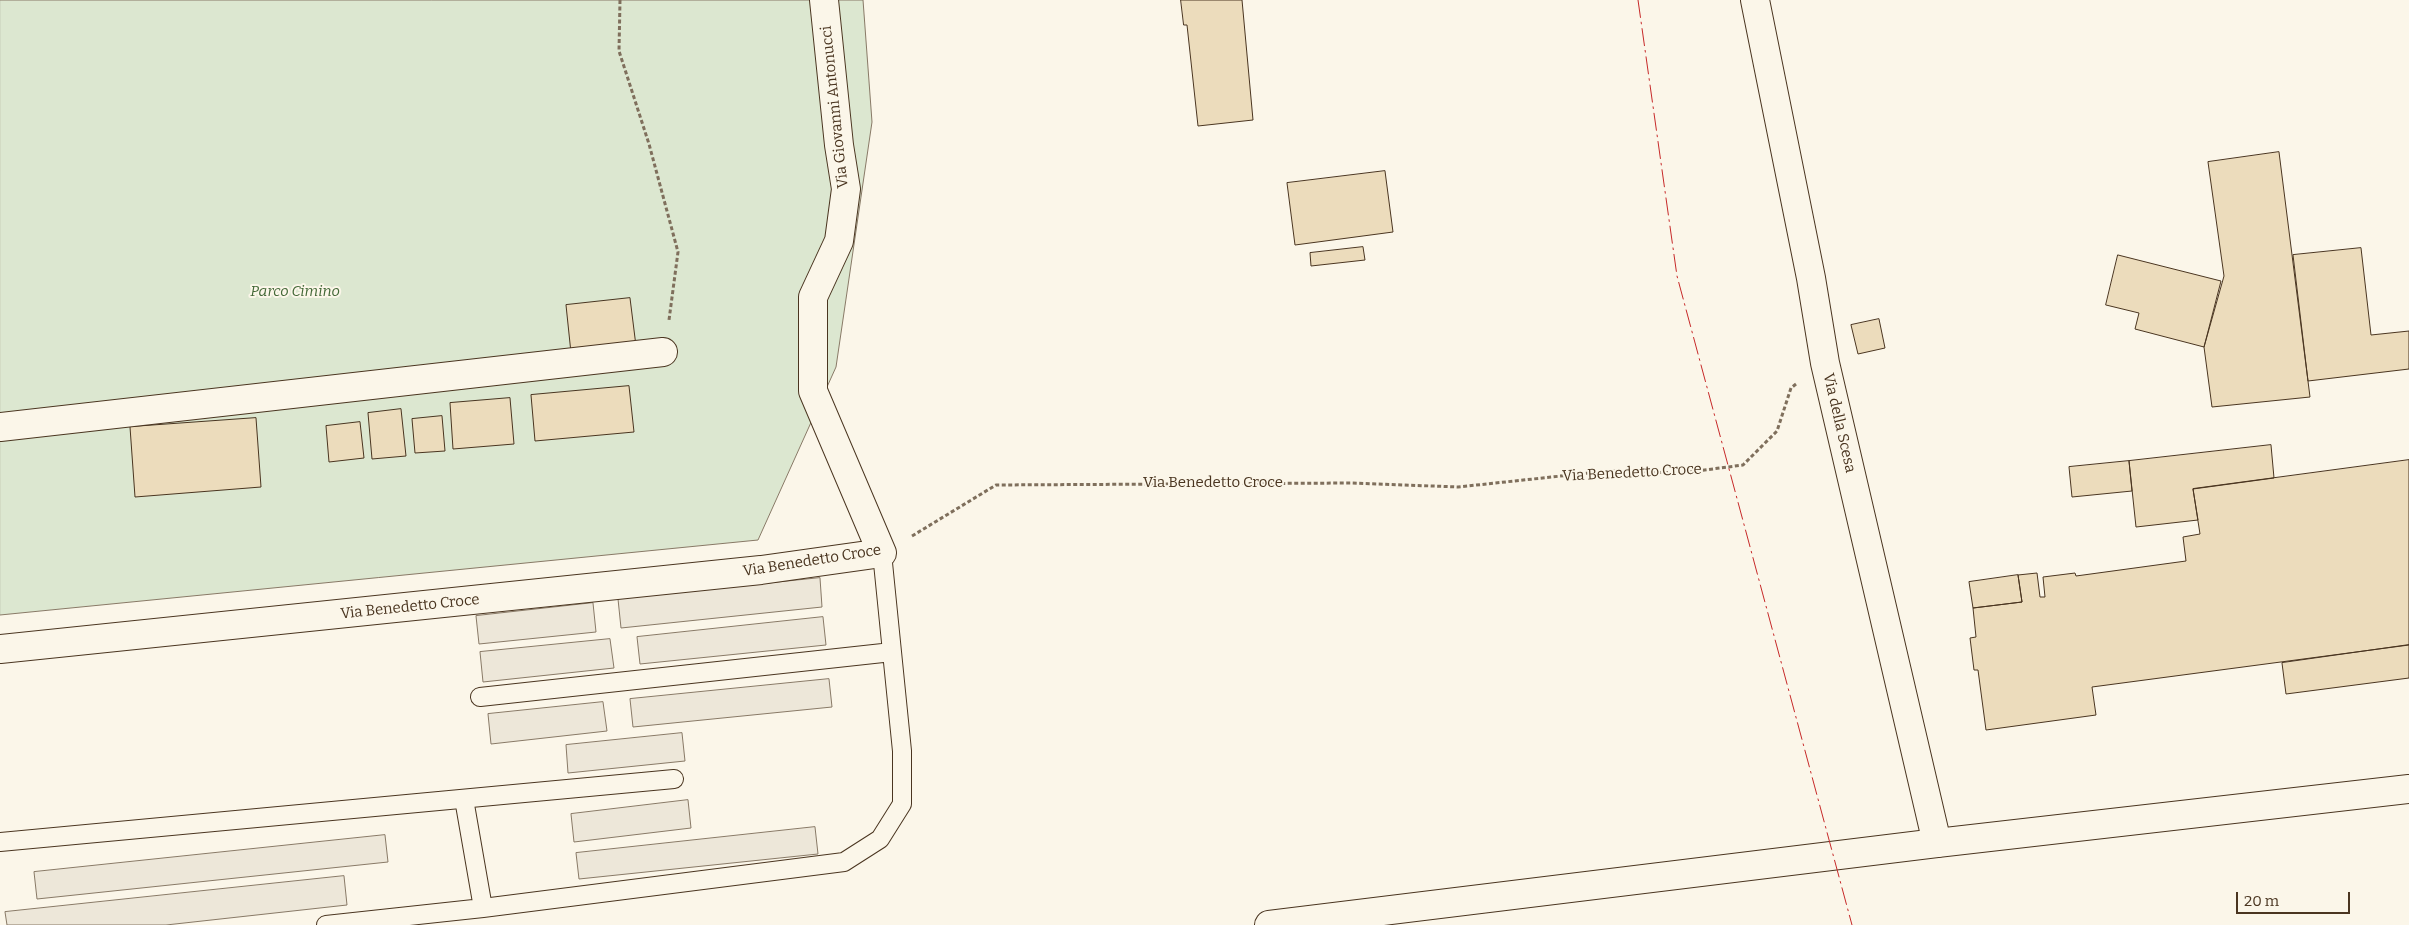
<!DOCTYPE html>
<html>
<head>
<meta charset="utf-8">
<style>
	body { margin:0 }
	#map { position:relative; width:2409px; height:925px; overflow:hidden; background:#fbf6e9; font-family:Bitter,serif }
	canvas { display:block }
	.scale { position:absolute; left:2236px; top:892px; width:114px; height:22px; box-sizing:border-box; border:2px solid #4a3520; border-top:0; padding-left:6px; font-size:15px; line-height:18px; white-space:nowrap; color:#4a3520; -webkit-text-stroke:4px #fbf6e9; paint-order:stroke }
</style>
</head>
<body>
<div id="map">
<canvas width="2409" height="925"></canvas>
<div class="scale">20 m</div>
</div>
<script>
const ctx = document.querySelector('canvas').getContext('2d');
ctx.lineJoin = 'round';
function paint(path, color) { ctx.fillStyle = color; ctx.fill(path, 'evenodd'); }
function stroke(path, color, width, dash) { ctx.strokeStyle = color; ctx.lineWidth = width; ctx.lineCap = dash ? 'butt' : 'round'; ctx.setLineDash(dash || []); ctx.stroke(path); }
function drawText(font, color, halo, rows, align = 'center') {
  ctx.font = font + ' Bitter,serif'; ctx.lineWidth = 4; ctx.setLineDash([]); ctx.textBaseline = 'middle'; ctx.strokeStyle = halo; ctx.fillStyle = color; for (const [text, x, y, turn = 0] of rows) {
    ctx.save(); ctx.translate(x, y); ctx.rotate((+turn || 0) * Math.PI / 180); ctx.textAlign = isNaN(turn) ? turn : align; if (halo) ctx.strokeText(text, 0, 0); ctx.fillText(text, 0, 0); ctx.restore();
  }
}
const green = new Path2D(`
	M0,0H863L872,122L836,367L758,540L0,615Z`);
paint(green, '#dce7d0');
stroke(green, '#887966', 1);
const parking = new Path2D(`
	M820,578L822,607L621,628L618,599Z
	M593,603L596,632L479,644L476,616Z
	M823,617L826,645L640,664L637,637Z
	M610,639L614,668L483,682L480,652Z
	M829,679L832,707L633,727L630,699Z
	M603,702L607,731L491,744L488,714Z
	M682,733L685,761L568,773L566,745Z
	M688,800L691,828L574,842L571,814Z
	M815,827L818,854L579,879L576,853Z
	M385,835L388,862L37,899L34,872Z
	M344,876L347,905L166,925H7L5,912Z`);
paint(parking, '#ede7d9');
stroke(parking, '#887966', 1);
const building = new Path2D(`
	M1181,0H1242L1253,120L1198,126L1187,25H1184Z
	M2279,152L2310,397L2212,407L2204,347L2224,276L2208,162Z
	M1385,171L1393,232L1295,245L1287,183Z
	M1363,247L1365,260L1311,266L1310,253Z
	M2361,248L2371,335L2409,331V369L2308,381L2293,255Z
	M2118,255L2221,281L2204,347L2135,329L2139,313L2106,305Z
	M630,298L636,346L571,353L566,305Z
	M1879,319L1885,348L1858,354L1851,325Z
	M629,386L634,432L535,441L531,395Z
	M510,398L514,444L453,449L450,403Z
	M401,409L406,456L372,459L368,413Z
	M442,416L445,451L415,453L412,419Z
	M256,418L261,487L135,497L130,427Z
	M360,422L364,458L329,462L326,426Z
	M2271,445L2274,478L2193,489L2198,520L2136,527L2129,461Z
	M2409,460V645L2092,687L2096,715L1986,730L1978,670H1974L1970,638L1976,637L1973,608L2022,602L2018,575L2037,573L2040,597H2045L2043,577L2075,573L2076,576L2186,561L2183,537L2200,534L2193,489Z
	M2129,461L2132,491L2072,497L2069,467Z
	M2018,575L2022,602L1973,608L1969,582Z
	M2409,645V678L2286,694L2282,663Z`);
paint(building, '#ecdcbc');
stroke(building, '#4a3520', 1);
const service = new Path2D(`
	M480,697L892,652
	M464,799L483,908
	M0,842L674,779
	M326,925L483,908L844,862L880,839L902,804V751L882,553`);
const minor = new Path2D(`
	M1755,0L1811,278L1825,363L1937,843
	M0,427L663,352
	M0,649L761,570L882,553L813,391V297L839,241L846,189L839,145L824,0`);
const primary = new Path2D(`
	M1269,925L1937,843L2409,789`);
stroke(service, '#4a3520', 20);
stroke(minor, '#4a3520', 30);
stroke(primary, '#4a3520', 30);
stroke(new Path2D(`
	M620,0L619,51L649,144L678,252L669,320
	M912,536L996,485L1352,483L1458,487L1608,471L1682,473L1743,465L1777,431L1791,388L1796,384`), '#7f6f5c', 3, [4, 2.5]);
stroke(service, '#fbf6e9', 18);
stroke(minor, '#fbf6e9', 28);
stroke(primary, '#fbf6e9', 28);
stroke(new Path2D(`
	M1638,0L1677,276L1852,925`), '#c62828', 1, [18, 4, 2.5, 4]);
drawText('15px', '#4a3520', '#fbf6e9', [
	["Via Giovanni Antonucci",835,107,-96],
	["Via della Scesa",1839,423,77],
	["Via Benedetto Croce",1632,473,-3],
	["Via Benedetto Croce",1213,483],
	["Via Benedetto Croce",812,561,-9],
	["Via Benedetto Croce",410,607,-6]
]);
drawText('italic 15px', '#436837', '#fbf6e9', [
	["Parco Cimino",295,292]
]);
</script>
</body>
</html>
